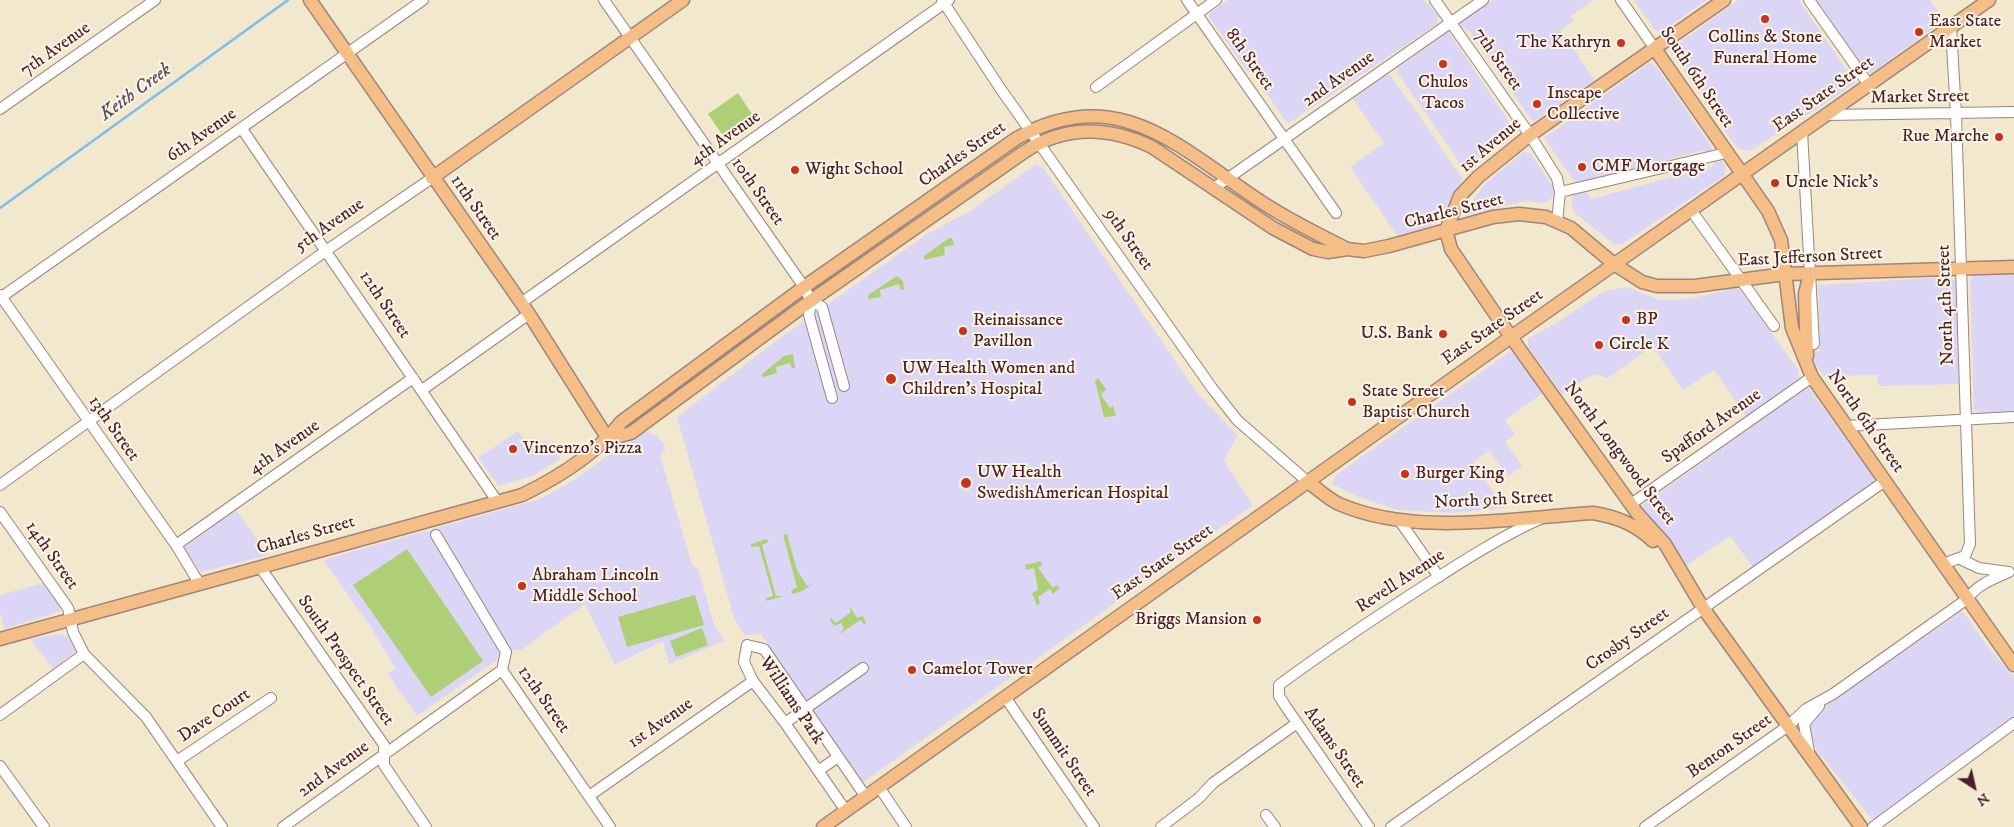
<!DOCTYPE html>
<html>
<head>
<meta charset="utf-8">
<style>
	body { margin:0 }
	#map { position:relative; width:2014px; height:827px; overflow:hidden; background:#f2e8cd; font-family:"IM FELL DW Pica",serif }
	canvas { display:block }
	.north { position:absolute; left:1949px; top:762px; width:50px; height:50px; -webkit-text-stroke:4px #fcf5e5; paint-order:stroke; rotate:145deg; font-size:14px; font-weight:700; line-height:20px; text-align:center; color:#4a1f2b }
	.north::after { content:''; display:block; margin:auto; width:18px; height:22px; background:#4a1f2b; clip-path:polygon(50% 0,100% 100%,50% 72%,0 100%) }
</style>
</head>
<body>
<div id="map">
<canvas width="2014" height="827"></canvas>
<div class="north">N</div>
</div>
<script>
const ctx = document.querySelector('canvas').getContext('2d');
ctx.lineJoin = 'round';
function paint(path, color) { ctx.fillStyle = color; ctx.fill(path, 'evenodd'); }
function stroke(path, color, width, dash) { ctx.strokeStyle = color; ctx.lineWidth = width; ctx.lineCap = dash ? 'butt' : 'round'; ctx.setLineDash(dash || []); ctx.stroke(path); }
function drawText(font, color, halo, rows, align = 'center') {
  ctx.font = font + ' "IM FELL DW Pica",serif'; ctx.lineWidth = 4; ctx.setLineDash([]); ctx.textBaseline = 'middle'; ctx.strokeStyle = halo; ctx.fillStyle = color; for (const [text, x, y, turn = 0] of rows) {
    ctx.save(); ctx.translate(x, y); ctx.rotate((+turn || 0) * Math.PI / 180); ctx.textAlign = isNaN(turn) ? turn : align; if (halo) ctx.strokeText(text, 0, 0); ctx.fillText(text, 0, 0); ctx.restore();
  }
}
paint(new Path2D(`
	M1228,0H1423L1431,6L1439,17L1437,24L1289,123L1286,121L1251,72L1247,71L1209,17L1210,13Z
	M1493,0H1593L1571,16L1574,21L1560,30L1595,80L1533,122L1471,33L1461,26L1463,19Z
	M1634,0H1707L1661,32L1655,30Z
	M1738,0H1799L1855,83L1817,109L1791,124L1752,150L1745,151L1736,147L1670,50Z
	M1816,0H1930L1945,20L1871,73L1868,72Z
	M1448,31L1513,128L1512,136L1487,154L1470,172L1464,169L1397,72V68L1439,39L1442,32Z
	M1649,63L1653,64L1658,69L1711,146L1712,152L1708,154L1703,150L1577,185L1544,138Z
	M1387,75H1390L1417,112L1463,180L1436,222L1428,227L1397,235L1350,167L1384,143L1353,99Z
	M1524,152L1530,153L1553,187V197L1545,203L1525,201L1469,215L1466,210L1486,183Z
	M1716,159L1721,160L1726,167L1724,176L1621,245L1614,244L1576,214L1572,206L1573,191H1585L1591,199L1713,166Z
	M1035,165L1044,169L1195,390L1237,435L1224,461L1253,505L862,783L761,634L744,635L734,618L677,417L777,340L927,234L970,211Z
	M2014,274V412L1980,413L1974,409V406L1970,279L1974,276Z
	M1949,277L1955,280L1957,284L1960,384L1879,386L1877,375L1824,376L1815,364L1811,351H1820L1818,285Z
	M1626,287L1661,300L1689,299L1736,288L1740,290L1792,361L1799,371V378L1746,416L1714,370L1683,390L1652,346L1608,378L1594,374L1562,394L1528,346V338L1553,325L1604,291Z
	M1509,352L1516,355L1543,393L1505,420L1515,434L1505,442L1522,466L1509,476L1489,451L1473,463L1505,508L1453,513L1398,510L1356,496L1332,484L1336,475Z
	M1808,387L1873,476L1874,482L1753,567L1730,536L1684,567L1641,510V506Z
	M518,431L531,450L546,440L561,459L533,476L499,486L478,458Z
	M647,432L656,435L664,443L665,451L660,455L692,565L698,568L714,625L725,641L669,664L663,641L615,665L585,604L521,650H511L417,716L388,674L395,668L369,624L323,560L540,499L574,480L636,435Z
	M236,510L268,555L201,572L185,550V547Z
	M44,583L61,606L59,612L4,629L0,612V595Z
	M1961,612L1964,613L1988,647L2014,676V722L1875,820L1872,819L1810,742L1809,727L1811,722L1829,703Z
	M58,634L68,637L76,651L53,669L31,639Z`), '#dcd6f6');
paint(new Path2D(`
	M738,93L756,120L726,140L708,114Z
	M949,238H952L954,245L944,247L945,255L924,260V256Z
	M897,276L903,281L904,290H901L899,284L880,290L881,297L868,299V295Z
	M793,354L795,368H792L790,363L776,367L777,373L764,377L761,375L784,356Z
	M1098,378L1106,389L1101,395L1110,408L1113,406L1116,416L1104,417L1095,381Z
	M787,534L797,570L807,586L813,584L802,591L793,594L791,591L797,587L783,535Z
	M766,539L769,542L762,545L776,596H783L767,601L766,598L773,596L759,546L751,547V544Z
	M407,549L483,661L431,697L353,585Z
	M1041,561L1042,565L1038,568L1053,588L1057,585L1060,588L1053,594L1050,589L1038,597L1040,603L1037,606L1032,593L1038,590L1034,568L1026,570L1025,565Z
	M695,595L704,625L627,647L618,617Z
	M849,605L857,618L863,616L866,623L864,624L860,620L840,634L844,628L841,623L835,626L830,620L831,618L836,623L851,612Z
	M702,628L708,645L676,657L670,641Z`), '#afcf77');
stroke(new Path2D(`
	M0,208L288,0`), '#7bbdf0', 2.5);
const minor = new Path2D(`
	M604,0L804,287L811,301L822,307L844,386
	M942,0L1000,88L1212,388L1237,420L1308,482
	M1187,0L1336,213
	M1435,0L1530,135L1557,178L1560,192L1557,222
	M1621,0L1655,49
	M1809,0L1869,85
	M1096,87L1216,0
	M0,109L155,0
	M1827,115L2014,112
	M242,129L497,501
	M1802,132L1814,344
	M1214,188L1483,0
	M1560,192L1726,153
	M1691,210L1774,326
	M0,295L176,545L199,583
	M0,298L423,0
	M811,301L809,315L832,398
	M521,303L949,0
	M422,390L529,314
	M1846,426L2014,417
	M0,485L327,250L432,178
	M1631,504L1812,377
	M0,512L68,608L73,632L84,654L146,717L222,827
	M1399,520L1439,577
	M436,535L506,652L502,670L610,827
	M176,545L413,378
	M1960,559L1979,568L2008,572
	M1943,564L1965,556L1970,544L1956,114L1951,27
	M260,567L384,745V765L426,827
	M1005,697L1094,827
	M0,715L84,654
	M785,723L863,668
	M1809,752L1804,724L1819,706
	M177,761L271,698
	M0,766L44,827
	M818,771L838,757
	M879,787L906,827
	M589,796L753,681
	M846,811L785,723L753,681L744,662L747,645L764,649L866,797
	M1266,815L1275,827
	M283,827L502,670
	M1161,827L1199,798L1213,783L1297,723
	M1369,827L1286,707L1279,696V685C1325,651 1373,619 1421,588C1460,563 1498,538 1540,519
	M1391,827L1885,481
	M1645,827L1788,726L1806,709L1833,694L1967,599C1978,584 1993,579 2009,572
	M1873,827L2014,723`);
const major = new Path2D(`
	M310,0L529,314L608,439
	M1724,0L1530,135L1478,177L1460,196L1446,230L1451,249L1511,337L1637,513L1665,544L1703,608L1861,827
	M1655,49L1768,211L1781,240L1792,328L1812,377L2014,665
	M432,178L683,0
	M1807,356L1805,294L1810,273
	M608,439L631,433L809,302L1024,152C1065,125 1108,126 1152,147L1273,228L1313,249L1328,252L1347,249L1364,251L1389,246L1493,217L1519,214L1546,217L1571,228L1614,264L1642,282L1657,286H1695L1785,274L2014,267
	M1308,482C1318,489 1328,499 1339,504C1415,537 1513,518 1593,513C1617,517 1635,524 1653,541
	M0,639L522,495C557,478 597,453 621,422L804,287L1017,138C1116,82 1178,146 1257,199C1286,219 1316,233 1347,249
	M823,827L1511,337L1989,0`);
stroke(minor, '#9e847c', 12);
stroke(major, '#9e847c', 15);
stroke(minor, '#fff', 10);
stroke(major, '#f6be87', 12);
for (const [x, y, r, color] of [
	[1765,19,5,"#c8321e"],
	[1919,32,5,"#c8321e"],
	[1621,43,5,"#c8321e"],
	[1443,64,5,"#c8321e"],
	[1537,104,5,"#c8321e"],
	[1999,137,5,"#c8321e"],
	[1582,167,5,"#c8321e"],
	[795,170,5,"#c8321e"],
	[1775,183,5,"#c8321e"],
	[1626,320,5,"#c8321e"],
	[963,331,5,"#c8321e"],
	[1443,334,5,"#c8321e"],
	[1599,345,5,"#c8321e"],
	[891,379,6,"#c8321e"],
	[1352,402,5,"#c8321e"],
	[513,449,5,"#c8321e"],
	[1405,474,5,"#c8321e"],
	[966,483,6,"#c8321e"],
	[522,586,5,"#c8321e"],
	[1257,620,5,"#c8321e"],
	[912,670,5,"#c8321e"]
]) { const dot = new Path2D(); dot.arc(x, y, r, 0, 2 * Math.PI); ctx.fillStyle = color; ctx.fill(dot); stroke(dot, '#fcf5e5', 2); }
drawText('18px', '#4a1f2b', '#fcf5e5', [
	["East State",1929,22],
	["Market",1929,43],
	["Collins & Stone",1765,38,"center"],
	["Funeral Home",1765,59,"center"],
	["The Kathryn",1611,43,"right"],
	["Chulos",1443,83,"center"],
	["Tacos",1443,104,"center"],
	["Inscape",1547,94],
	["Collective",1547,115],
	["Rue Marche",1989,137,"right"],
	["CMF Mortgage",1592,167],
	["Wight School",805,170],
	["Uncle Nick's",1785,183],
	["BP",1636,320],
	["Reinaissance",973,321],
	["Pavillon",973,342],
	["U.S. Bank",1433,334,"right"],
	["Circle K",1609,345],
	["UW Health Women and",902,369],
	["Children's Hospital",902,390],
	["State Street",1362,392],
	["Baptist Church",1362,413],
	["Vincenzo's Pizza",523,449],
	["UW Health",977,473],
	["SwedishAmerican Hospital",977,494],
	["Burger King",1415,474],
	["Abraham Lincoln",532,576],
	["Middle School",532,597],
	["Briggs Mansion",1247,620,"right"],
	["Camelot Tower",922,670]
], 'left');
drawText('18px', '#4a1f2b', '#fcf5e5', [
	["7th Avenue",56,50,-35],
	["8th Street",1249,60,55],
	["7th Street",1497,60,55],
	["South 6th Street",1696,78,56],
	["2nd Avenue",1339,80,-35],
	["East State Street",1824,95,-35],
	["Market Street",1920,98,-1],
	["6th Avenue",202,136,-35],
	["4th Avenue",726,139,-35],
	["1st Avenue",1491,146,-40],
	["Charles Street",963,155,-35],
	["10th Street",757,192,55],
	["11th Street",475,208,55],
	["Charles Street",1454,212,-14],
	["5th Avenue",330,226,-35],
	["9th Street",1128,240,55],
	["East Jefferson Street",1810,258,-3],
	["12th Street",384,305,56],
	["North 4th Street",1947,305,-92],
	["East State Street",1493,328,-35],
	["North 6th Street",1865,422,55],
	["Spafford Avenue",1712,427,-35],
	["13th Street",113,429,55],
	["4th Avenue",285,448,-35],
	["North Longwood Street",1619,454,53],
	["North 9th Street",1494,501,-3],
	["Charles Street",306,536,-16],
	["14th Street",51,556,55],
	["East State Street",1163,563,-35],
	["Revell Avenue",1401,582,-33],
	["Crosby Street",1628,640,-35],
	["South Prospect Street",345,661,55],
	["12th Street",543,700,55],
	["Williams Park",791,701,56],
	["Dave Court",215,716,-34],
	["1st Avenue",661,724,-35],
	["Benton Street",1730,747,-35],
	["Adams Street",1334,748,55],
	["Summit Street",1063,753,56],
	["2nd Avenue",334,770,-36]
]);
drawText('italic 19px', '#594e66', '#fcf5e5', [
	["Keith Creek",136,93,-36]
]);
</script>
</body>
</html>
